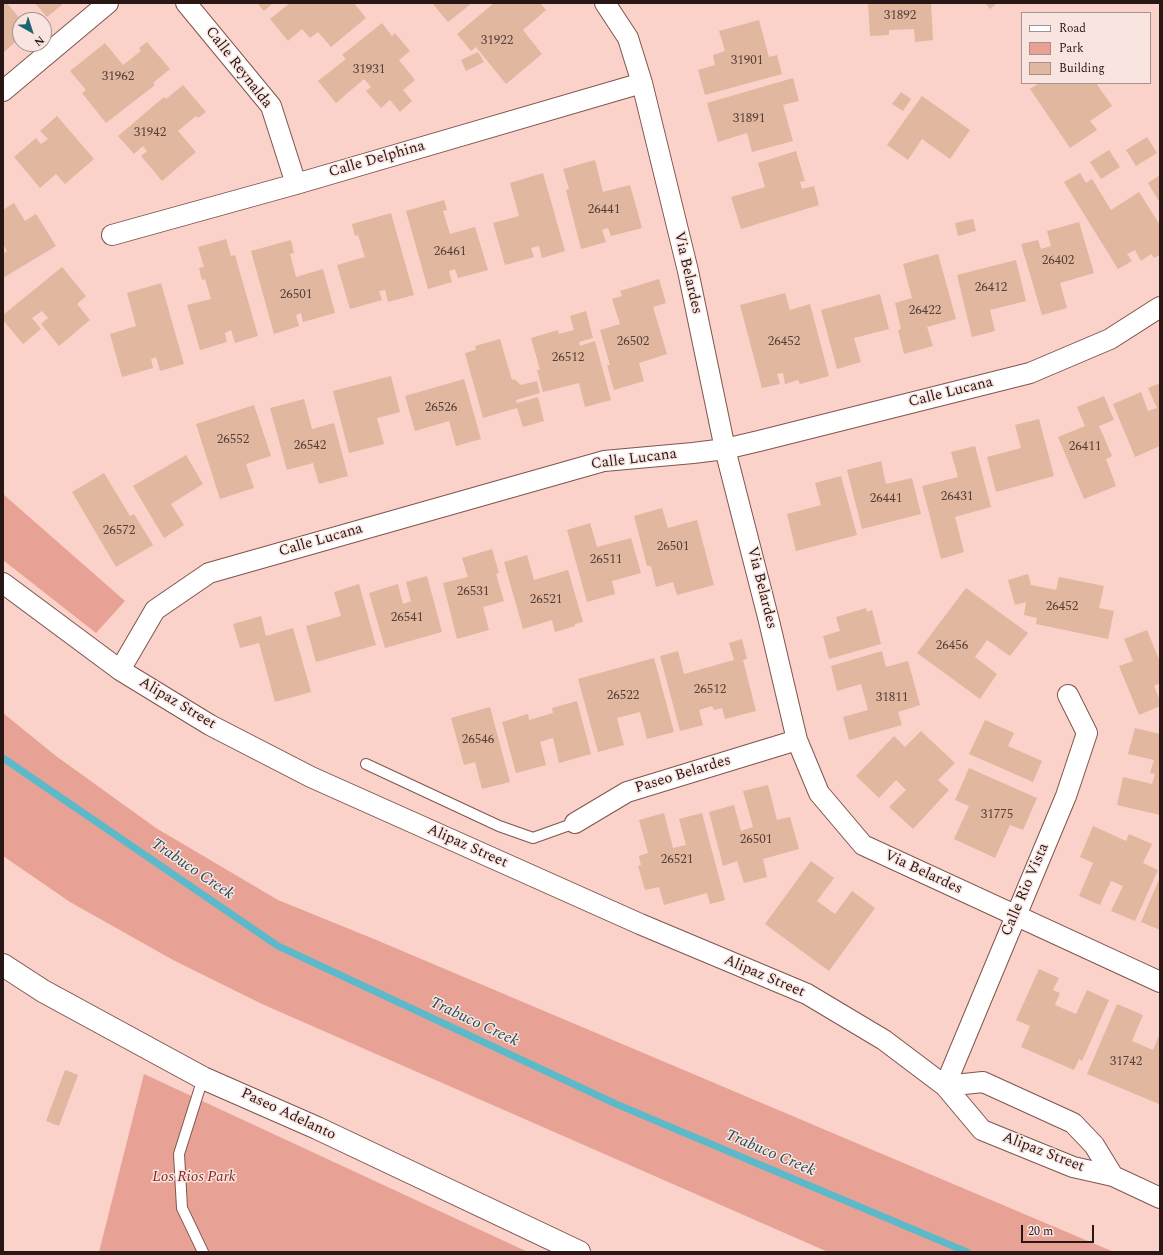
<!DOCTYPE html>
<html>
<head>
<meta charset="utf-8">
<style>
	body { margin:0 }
	#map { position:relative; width:1163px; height:1255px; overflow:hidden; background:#fad2c9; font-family:Spectral,serif }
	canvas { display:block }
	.frame { position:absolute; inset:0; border:4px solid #281714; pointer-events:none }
	.legend { position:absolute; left:1021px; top:12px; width:130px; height:72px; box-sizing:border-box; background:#f9e4e0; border:1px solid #a5928e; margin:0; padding:5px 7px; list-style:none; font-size:12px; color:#281714 }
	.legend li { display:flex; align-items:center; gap:8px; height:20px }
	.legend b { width:20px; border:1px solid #a5928e }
	.north { position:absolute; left:12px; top:12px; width:40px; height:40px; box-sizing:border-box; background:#f9e4e0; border:1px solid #a5928e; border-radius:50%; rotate:141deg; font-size:11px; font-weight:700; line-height:16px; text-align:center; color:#281714 }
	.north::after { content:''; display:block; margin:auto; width:14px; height:18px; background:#1b6571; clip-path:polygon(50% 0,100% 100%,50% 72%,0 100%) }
	.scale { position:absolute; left:1021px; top:1225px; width:73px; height:18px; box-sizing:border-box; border:2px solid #281714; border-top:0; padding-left:5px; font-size:12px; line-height:14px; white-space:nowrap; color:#281714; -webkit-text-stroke:3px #f9e4e0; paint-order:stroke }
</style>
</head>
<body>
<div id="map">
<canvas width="1163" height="1255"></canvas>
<div class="frame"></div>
<ul class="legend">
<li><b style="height:5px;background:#fff"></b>Road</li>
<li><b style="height:11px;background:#e8a295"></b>Park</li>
<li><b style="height:11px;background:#e1b79f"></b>Building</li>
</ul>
<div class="north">N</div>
<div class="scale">20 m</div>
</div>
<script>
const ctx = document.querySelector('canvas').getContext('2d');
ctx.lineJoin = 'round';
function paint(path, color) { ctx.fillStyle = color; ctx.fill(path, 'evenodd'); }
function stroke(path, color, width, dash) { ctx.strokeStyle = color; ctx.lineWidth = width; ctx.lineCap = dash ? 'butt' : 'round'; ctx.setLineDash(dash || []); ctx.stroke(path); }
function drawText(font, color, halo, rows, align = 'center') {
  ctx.font = font + ' Spectral,serif'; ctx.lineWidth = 3; ctx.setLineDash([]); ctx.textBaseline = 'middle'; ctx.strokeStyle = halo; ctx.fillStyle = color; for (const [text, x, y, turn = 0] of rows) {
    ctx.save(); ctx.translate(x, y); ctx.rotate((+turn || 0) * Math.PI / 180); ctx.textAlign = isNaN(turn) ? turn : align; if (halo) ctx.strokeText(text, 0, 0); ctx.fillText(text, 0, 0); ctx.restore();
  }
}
paint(new Path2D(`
	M3,494L125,601L96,633L3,560Z
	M3,713L56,756L156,828L278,900L374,939L1114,1252H828L262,1004L173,960L70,902L3,856Z
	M144,1074L528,1252H99Z`), '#e8a295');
stroke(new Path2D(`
	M3,758L278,946L616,1104L967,1252`), '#5cb9ca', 7);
paint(new Path2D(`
	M3,3H7L21,20L20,38L4,52L3,50Z
	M35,3H64L47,17Z
	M257,3H273L264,11Z
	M290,3H354L366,18L331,47L318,32L310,38L302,29L288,41L270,19Z
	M432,3H472L448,22Z
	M494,3H540L546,10L523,30L542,54L506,84L476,47L471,51L457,34Z
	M868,3H931L933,40L915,42L914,29L889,30V35L870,36Z
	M985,3H997L990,9Z
	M759,20L769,57L777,55L782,74L705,95L698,70L715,65L713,55L725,51L719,31Z
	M382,23L392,36L395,33L410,51L399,60L415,80L403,90L412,101L400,112L390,100L381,108L366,91L371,87L364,79L336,103L318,81L346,59L342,55Z
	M147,42L170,69L153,83L155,85L106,123L82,93L86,90L70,71L105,43L123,65L141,51L139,48Z
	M478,52L484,62L466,71L461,60Z
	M793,78L799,101L783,105L793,141L752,152L747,133L718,142L707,103Z
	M1039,83H1096L1112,106L1090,121L1097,130L1070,148L1030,89Z
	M183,85L206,112L198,118L196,116L178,131L196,152L162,181L141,156L147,151L143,146L134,154L118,136L164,97L166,99Z
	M901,92L911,99L903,111L892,104Z
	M922,96L970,130L950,159L922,139L908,160L887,145Z
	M57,116L94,159L65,184L56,174L40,188L14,157L36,138L41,144L48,139L40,131Z
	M1147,137L1157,153L1136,166L1126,150Z
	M1109,150L1120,167L1101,179L1090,162Z
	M796,151L805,181L800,182L802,189L814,186L819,205L741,229L731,197L765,187L758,163Z
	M595,160L603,192L630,185L642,228L611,236L608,228L602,230L606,242L581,249L566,190L569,189L563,169Z
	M543,173L565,251L542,258L539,246L531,248L534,257L505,265L493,223L519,216L510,183Z
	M1080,173L1086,183L1092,179L1111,210L1139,192L1160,225V255L1154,258L1151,254L1141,261L1135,250L1127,254L1132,261L1118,269L1064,182Z
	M1160,175V203L1148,183Z
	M444,200L447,210L443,211L450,234L475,227L488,270L458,278L455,269L449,271L452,282L428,289L406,211Z
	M14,203L25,221L36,214L56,246L3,278V254L7,251L3,244V210Z
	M391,213L414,295L388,302L385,290L379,291L382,300L350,309L337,265L365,257L358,235L355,236L352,224Z
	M973,219L976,231L958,236L955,223Z
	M1079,222L1094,273L1060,283L1067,308L1042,315L1021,244L1038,240L1041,249L1051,246L1047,231Z
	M226,239L231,256L235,255L258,336L235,343L231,330L225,333L227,342L200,350L187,305L211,299L205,279L202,280L199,268L204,267L198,247Z
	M291,240L294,253L290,254L296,277L323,269L335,313L303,322L301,313L296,315L299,326L274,334L251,251Z
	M938,254L956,319L927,327L933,346L904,354L898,330L901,329L895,303L912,298L903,264Z
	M1016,260L1026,301L990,310L995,331L972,337L957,275Z
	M62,267L86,296L77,304L90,320L59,346L41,324L48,318L42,311L32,318L41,329L23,344L3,320V315Z
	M659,279L666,303L653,307L667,354L639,363L644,381L614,390L607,365H610L600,330L620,324L612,299L622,296L620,291Z
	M161,283L184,364L160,371L156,357L151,359L153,368L122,377L110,334L136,326L127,293Z
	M785,293L790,310L810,304L829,376L800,384L798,380L785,384L783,373L777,374L780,384L762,388L740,305Z
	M880,294L889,329L854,338L861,362L837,369L821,310Z
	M586,311L593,338L579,342L580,346L595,341L611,400L585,407L579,383L543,392L537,370H540L531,338L558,330L559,334L574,330L570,316Z
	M500,339L512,380L514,379L521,385L537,381L540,393L516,400L517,403L538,397L544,421L523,427L517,408L483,418L465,353L476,350L475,346Z
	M391,376L400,412L377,418L384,444L349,453L333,391Z
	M464,379L481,439L456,446L449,421L415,431L405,396Z
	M1160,383V446L1135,457L1113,404L1141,392L1148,411L1157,408L1148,388Z
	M1104,396L1114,420L1099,426L1112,456L1106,459L1116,486L1084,499L1058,437L1085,426L1077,407Z
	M304,399L312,429L334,423L348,476L319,484L313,463L287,470L270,408Z
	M254,405L271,456L246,464L254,488L220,499L196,424Z
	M1039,419L1054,476L996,492L987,457L1021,448L1015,425Z
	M975,446L991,507L955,517L964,552L941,559L922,486L958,477L951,452Z
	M186,455L203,484L171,504L184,525L164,538L133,486Z
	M881,461L886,484L912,478L921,514L862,529L847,470Z
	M104,473L130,516L134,514L153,545L116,567L72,492Z
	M841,476L857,535L796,551L787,514L821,505L815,483Z
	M662,508L668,528L697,520L714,585L677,595L673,582L656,587L651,566H647L634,516Z
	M590,523L597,547L631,538L641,573L612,581L615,594L587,602L567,530Z
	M492,549L499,573L496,574L504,601L483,607L489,630L457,639L443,583L468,577L462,558Z
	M527,555L534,580L568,570L583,622L575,624V626L555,632L552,620L523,629L504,562Z
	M1028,574L1031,585L1056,590L1059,577L1104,586L1099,608L1114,611L1108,639L1036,624L1037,618L1024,615L1026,602L1015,605L1008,580Z
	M427,576L442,632L385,648L369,593L398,584L403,604L411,601L406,582Z
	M359,584L376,645L316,662L306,626L341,616L334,592Z
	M966,588L1028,633L1010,656L987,640L975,657L997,674L980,699L917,653Z
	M866,608L867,612L872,610L881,644L829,659L823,636L840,631L836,617Z
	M261,616L266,636L293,628L311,692L275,702L259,643L240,648L233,624Z
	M1147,630L1160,662V683L1154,686L1160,701V706L1139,715L1119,666L1133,661L1124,639Z
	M742,639L747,659L743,660L756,711L725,719L722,708L714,710L712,706L699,710L703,725L680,731L660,656L678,651L684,674L734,660L729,643Z
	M882,651L886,667L908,661L920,705L898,712L902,725L849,740L843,717L868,710L861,684L837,691L831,666Z
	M654,658L674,732L647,739L640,712L617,718L624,745L598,752L578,679Z
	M577,701L591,754L559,763L553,738L540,742L546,765L516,773L502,722L528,714L529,720L553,713L552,708Z
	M490,707L510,782L482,789L475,762L464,765L451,718Z
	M985,720L1014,733L1008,746L1042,761L1033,782L969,754Z
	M1135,728L1160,734V815L1117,805L1123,777L1152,784L1155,774L1150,773L1154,760L1128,754Z
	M921,731L955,763L938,780L949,790L913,829L889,807L906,790L896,780L879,798L856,776L894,736L905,747Z
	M969,768L1037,798L1023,830L1010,825L995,858L954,839L969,806L955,800Z
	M768,785L777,820L790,817L799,849L763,859L767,877L744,883L737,861L723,866L709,812L734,805L741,831L753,827L743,791Z
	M664,813L673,848L686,845L679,819L702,813L725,900L710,904L707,893L664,905L659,887L645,890L638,866L641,865L639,856L648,853L639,820Z
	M1093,826L1126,841L1129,834L1152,844L1143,863L1158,870L1135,921L1111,911L1123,886L1111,881L1100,905L1079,896L1093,863L1080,857Z
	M811,861L834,878L817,901L835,914L852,891L875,908L829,971L765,924Z
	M1160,877V930L1141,922Z
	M1039,969L1059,978L1053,990L1060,993L1055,1005L1076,1014L1087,990L1109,1000L1082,1061L1079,1059L1074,1070L1021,1047L1030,1026L1016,1020Z
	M1117,1004L1143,1015L1132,1041L1153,1050L1160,1033V1101L1159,1104L1087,1074Z
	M65,1070L78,1075L59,1126L46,1121Z`), '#e1b79f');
const service = new Path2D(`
	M366,764L499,826L533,838L575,823
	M203,1252L182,1208L179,1154L203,1078`);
const minor = new Path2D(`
	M186,3L271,106L296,184
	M605,3L628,38L642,83L688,271L725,449L769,621L797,740L819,793L863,845L1160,982
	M3,91L108,3
	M112,235L296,184L642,83
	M3,583L120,670L210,725L311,777L640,924L807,994L884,1040L945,1086L982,1130L1073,1167L1113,1176L1160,1198
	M120,670L155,610L209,573L604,461L693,453L725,449L759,441L1030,373L1110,339L1160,307
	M575,823L627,792L797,740
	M945,1086L1066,796L1087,733L1068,695
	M945,1086L983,1082L1073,1123L1094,1145L1113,1176`);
const tertiary = new Path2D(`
	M3,965L43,991L203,1078L317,1128L579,1252`);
stroke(service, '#7f554d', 12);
stroke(minor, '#7f554d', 22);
stroke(tertiary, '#7f554d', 24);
stroke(service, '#fff', 10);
stroke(minor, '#fff', 20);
stroke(tertiary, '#fff', 22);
drawText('13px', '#563f37', null, [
	["31892",900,16],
	["31922",497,41],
	["31901",747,61],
	["31931",369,70],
	["31962",118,77],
	["31891",749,119],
	["31942",150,133],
	["26441",604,210],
	["26461",450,252],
	["26402",1058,261],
	["26412",991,288],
	["26501",296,295],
	["26422",925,311],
	["26502",633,342],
	["26452",784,342],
	["26512",568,358],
	["26526",441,408],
	["26552",233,440],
	["26542",310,446],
	["26411",1085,447],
	["26431",957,497],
	["26441",886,499],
	["26572",119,531],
	["26501",673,547],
	["26511",606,560],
	["26531",473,592],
	["26521",546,600],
	["26452",1062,607],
	["26541",407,618],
	["26456",952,646],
	["26512",710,690],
	["26522",623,696],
	["31811",892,698],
	["26546",478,740],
	["31775",997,815],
	["26501",756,840],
	["26521",677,860],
	["31742",1126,1062]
]);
drawText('15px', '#281714', '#f9e4e0', [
	["Calle Reynalda",238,68,52],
	["Calle Delphina",377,160,-16],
	["Via Belardes",687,273,77],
	["Calle Lucana",951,393,-14],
	["Calle Lucana",634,460,-7],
	["Calle Lucana",321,541,-16],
	["Via Belardes",761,588,76],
	["Alipaz Street",177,704,31],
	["Paseo Belardes",683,775,-17],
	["Alipaz Street",467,847,24],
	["Via Belardes",923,873,25],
	["Calle Rio Vista",1026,890,-67],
	["Alipaz Street",764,977,23],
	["Paseo Adelanto",288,1115,25],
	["Alipaz Street",1043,1153,21]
]);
drawText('italic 15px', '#7f291d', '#f9e4e0', [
	["Los Rios Park",194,1178]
]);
drawText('italic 16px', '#244e56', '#f9e4e0', [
	["Trabuco Creek",192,870,34],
	["Trabuco Creek",474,1023,25],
	["Trabuco Creek",770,1154,23]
]);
</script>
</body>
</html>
